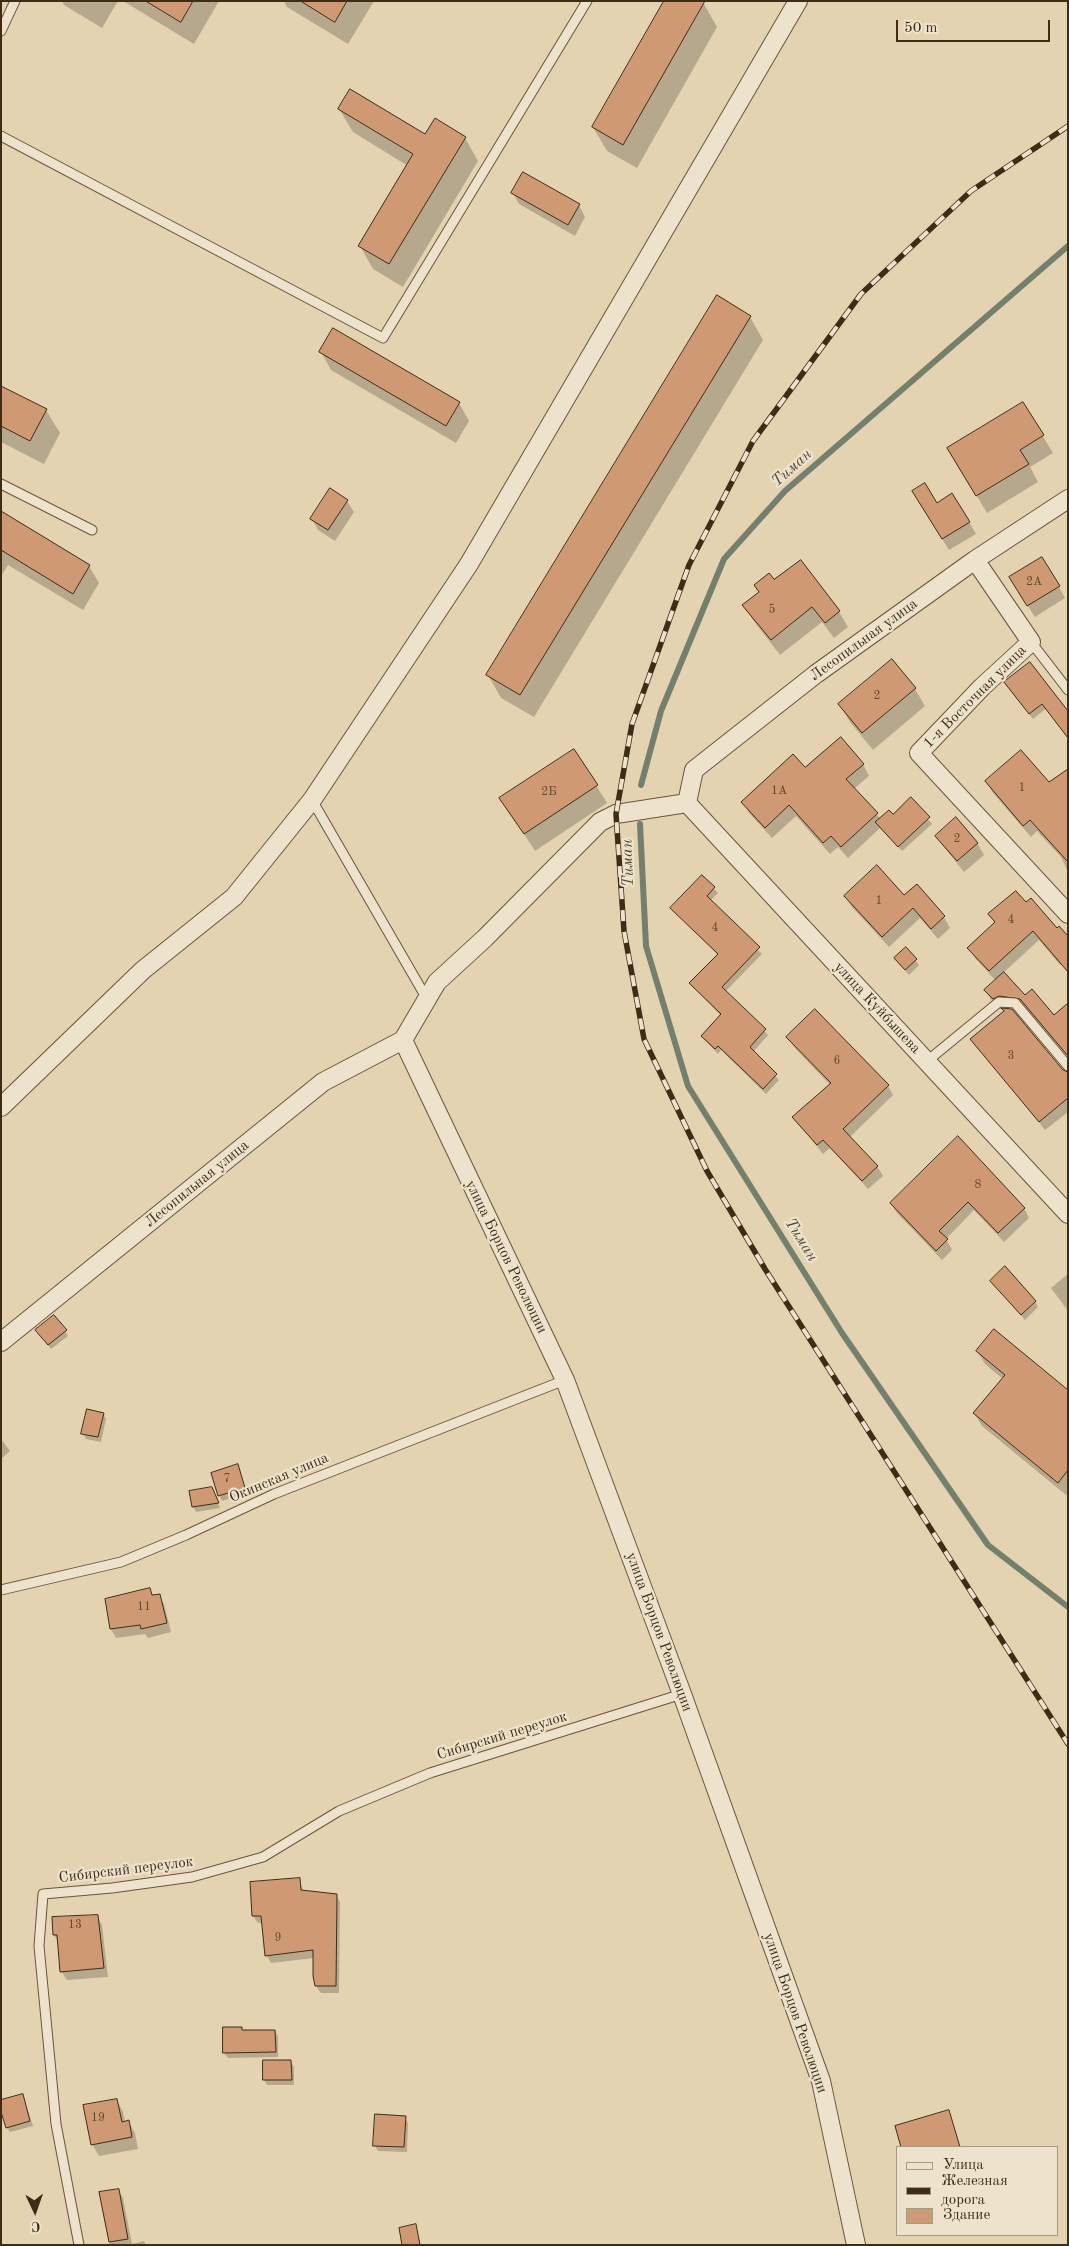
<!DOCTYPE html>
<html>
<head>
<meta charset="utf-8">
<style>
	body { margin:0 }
	#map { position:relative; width:1069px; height:2246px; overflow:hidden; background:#e4d3b0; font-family:"Old Standard TT",serif }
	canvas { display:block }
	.frame { position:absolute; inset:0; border:2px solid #3e2d14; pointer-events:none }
	.legend { position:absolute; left:896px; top:2146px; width:162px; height:90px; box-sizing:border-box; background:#ede2cc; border:1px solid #a79a82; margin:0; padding:6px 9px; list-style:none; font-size:15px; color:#3e2d14 }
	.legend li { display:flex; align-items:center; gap:10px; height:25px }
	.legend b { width:25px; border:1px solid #a79a82 }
	.north { position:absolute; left:10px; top:2186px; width:50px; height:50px; -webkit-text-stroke:4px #ede2cc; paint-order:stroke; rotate:177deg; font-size:14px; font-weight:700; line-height:20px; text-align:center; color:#3e2d14 }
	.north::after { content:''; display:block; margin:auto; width:18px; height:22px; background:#3e2d14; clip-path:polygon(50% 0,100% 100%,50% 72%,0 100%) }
	.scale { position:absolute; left:896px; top:20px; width:154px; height:22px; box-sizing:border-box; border:2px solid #3e2d14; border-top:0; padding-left:6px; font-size:15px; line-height:18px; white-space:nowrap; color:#3e2d14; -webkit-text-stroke:4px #ede2cc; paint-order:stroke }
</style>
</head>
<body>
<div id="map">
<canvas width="1069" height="2246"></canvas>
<div class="frame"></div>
<ul class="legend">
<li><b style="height:6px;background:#ede2cc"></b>Улица</li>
<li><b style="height:6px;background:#3e2d14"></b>Железная дорога</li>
<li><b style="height:14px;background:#cf9a73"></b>Здание</li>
</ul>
<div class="north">С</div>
<div class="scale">50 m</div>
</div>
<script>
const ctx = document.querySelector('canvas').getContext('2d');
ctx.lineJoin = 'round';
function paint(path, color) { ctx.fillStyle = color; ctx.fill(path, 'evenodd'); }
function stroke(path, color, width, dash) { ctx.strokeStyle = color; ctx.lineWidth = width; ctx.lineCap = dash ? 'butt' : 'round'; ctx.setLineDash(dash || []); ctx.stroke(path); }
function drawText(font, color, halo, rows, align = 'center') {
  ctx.font = font + ' "Old Standard TT",serif'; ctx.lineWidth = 4.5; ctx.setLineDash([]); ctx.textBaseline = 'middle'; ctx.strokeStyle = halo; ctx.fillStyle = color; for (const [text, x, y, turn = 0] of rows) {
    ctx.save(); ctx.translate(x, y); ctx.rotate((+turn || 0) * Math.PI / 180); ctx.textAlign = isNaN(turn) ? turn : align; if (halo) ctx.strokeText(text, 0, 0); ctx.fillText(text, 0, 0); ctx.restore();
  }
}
paint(new Path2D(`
	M62,1H118L102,28L64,5Z
	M123,1H219L194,44Z
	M284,1H374L348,44L287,7Z
	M699,1L704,4L717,27L637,168L607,151L593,127Z
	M339,109L426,136L465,138L478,161L403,287L373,269L360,246L408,166L353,132Z
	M513,193L579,205L585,217L575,236L519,204Z
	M750,317L763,340L534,717L501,698L488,675Z
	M321,352L459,403L469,421L456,443L331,370Z
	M1,387L46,410L60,433L44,464L1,442Z
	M1023,403L1053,453L1030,467L1038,482L987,513L959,466Z
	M347,501L354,512L335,541L318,530L312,519Z
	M920,503L937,505L969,522L976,534L949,550Z
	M1,512L89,566L99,583L83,610L8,565L1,576Z
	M800,561L839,612L848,627L834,638L822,622L780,655L753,620L744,605Z
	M1059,587L1065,598L1035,617L1017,589Z
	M1009,688L1053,703L1033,719Z
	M915,689L925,706L873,750L850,722L840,705Z
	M574,750L607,803L535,851L501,798Z
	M863,764L869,776L854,789L881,819L893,816L911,799L932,824L902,851L880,828L848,858L838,847L830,854L796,816L772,838L749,813L743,802L805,769Z
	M1068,770V872L1061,857L1037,831L1031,837L993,793L986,781L1049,784Z
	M937,836L977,843L984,855L964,872L944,847Z
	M702,876L718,893L710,901L762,954L725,992L768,1035L753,1052L779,1080L766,1094L721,1050L718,1054L702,1037L721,1016L691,984L718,955L672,908Z
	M845,896L904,897L944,917L950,928L938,939L920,918L889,947L852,907Z
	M1031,900L1068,939V959L1060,965L1039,940L1003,973L1025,997L1054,1017L1068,1005V1057L1026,1008L1005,1005L999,1008L991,1000L986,990L996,981L975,958L969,948L995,924L990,915L1026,904Z
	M906,949L919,965L909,975L895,959Z
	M788,1037L888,1086L893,1095L850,1137L877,1166L883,1176L868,1189L830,1148L823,1154L794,1118L830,1085L794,1047Z
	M972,1039L1068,1072V1112L1045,1130Z
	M958,1138L1024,1208L1029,1218L1004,1242L974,1210L946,1239L952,1250L942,1260L897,1213L891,1204Z
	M1068,1274V1311L1051,1288Z
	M991,1281L1035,1301L1038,1307L1025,1320Z
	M65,1331L68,1336L51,1349L40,1335Z
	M977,1351L1068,1392V1493L1066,1495L982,1426L974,1413L1003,1379L985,1364Z
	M103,1414L106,1419L101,1442L86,1439L83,1433Z
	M1,1439L10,1451L1,1459Z
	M237,1465L247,1493L222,1501L219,1495Z
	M214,1494L220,1508L196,1512L193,1506Z
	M149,1589L153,1596L159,1595L164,1604L171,1632L148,1638L145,1634L116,1638L111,1629L107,1600Z
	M299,1880L304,1892L336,1895L340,1902L339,1993H321L316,1986L314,1958L271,1963L267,1956L263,1923H258L253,1916Z
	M97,1916L102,1925L108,1977L67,1980L61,1971L59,1943L54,1935Z
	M241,2028L243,2032L275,2031L278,2036V2057L228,2058L224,2053Z
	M291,2062L294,2067V2085H267L264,2080Z
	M23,2096L33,2126L10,2132L7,2127Z
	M117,2100L123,2112L125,2122H129L135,2133L138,2149L99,2156L92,2144Z
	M948,2112L960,2147H903L896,2127Z
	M405,2117L408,2123L407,2152L378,2151L375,2146Z
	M118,2190L123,2198L132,2244L144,2241L146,2245H110L101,2193Z
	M415,2226L421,2245H403Z`), '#0003');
stroke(new Path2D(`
	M641,785L661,711L724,559L785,491L1068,246
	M640,824L646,946L688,1086L842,1333L988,1545L1068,1607`), '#73806d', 6);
const building = new Path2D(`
	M146,1H193L181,22Z
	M301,1H347L335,22Z
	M664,1H705L623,145L592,127Z
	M350,89L425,134L435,118L466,137L389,264L358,246L413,154L338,109Z
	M523,172L580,204L568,225L511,193Z
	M717,295L751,316L520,695L486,675Z
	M333,328L460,402L446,426L319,352Z
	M1,386L47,409L30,441L1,426Z
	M1023,402L1044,435L1020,450L1029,464L976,496L947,448Z
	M925,483L937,503L952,493L970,522L942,539L912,491Z
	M330,488L348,500L328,530L310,519Z
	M1,511L90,565L73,594L1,550Z
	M1042,557L1060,586L1027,606L1009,577Z
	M801,560L840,611L825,623L812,607L771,640L742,605L759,592L754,585L769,573L774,579Z
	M892,659L916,688L862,733L838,704Z
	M1030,662L1068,711V738L1042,704L1029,714L1004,682Z
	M841,737L864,764L846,779L878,813L841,847L831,836L823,843L789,805L765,828L741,802L793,754L805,767Z
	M574,749L598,785L524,834L499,798Z
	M1021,750L1049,782L1068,769V862L1030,820L1023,826L985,781Z
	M911,797L930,817L898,847L875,822L889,810L893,814Z
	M956,817L978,843L957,861L935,836Z
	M877,865L904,895L917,884L945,916L931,929L913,908L882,937L844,896Z
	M702,875L715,887L707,896L760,947L722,987L766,1029L750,1047L777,1074L763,1089L718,1046L715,1049L701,1036L721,1014L689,983L718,954L670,908Z
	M1016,891L1026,902L1031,898L1057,928L1059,926L1068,936V972L1033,931L989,971L967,948L995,922L988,914Z
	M906,947L917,959L905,970L894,958Z
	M1004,972L1025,995L1032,989L1054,1015L1068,1003V1056L1020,999L999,996L993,999L984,990Z
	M1001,1008L1012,1009L1063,1070L1068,1072V1098L1039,1122L970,1039L1004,1011Z
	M815,1009L889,1085L843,1129L878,1166L862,1181L823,1140L817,1145L792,1117L831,1083L786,1037Z
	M958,1136L1025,1208L998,1233L968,1202L939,1231L948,1239L936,1251L890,1203Z
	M1005,1266L1036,1301L1021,1315L990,1281Z
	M54,1315L67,1330L48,1345L35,1330Z
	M994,1329L1068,1390V1470L1058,1483L973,1413L1005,1375L976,1351Z
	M87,1409L104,1413L98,1437L81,1434Z
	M238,1464L245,1488L218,1496L211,1473Z
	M212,1487L219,1503L192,1507L189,1491Z
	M150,1588L152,1595L160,1594L167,1623L141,1629L140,1625L110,1629L105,1599Z
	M300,1878L301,1890L337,1894L336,1986H315L313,1976V1950L265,1956L261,1916H252L250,1882Z
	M98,1915L104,1968L60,1972L57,1935H53L52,1917Z
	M223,2027H242V2030H275L276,2052L223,2053Z
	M263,2060H291L292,2080H263Z
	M23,2094L30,2121L6,2128L1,2112V2100Z
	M117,2099L122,2122L129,2120L132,2137L91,2145L83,2105Z
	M949,2110L960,2147H901L895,2126Z
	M375,2114L406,2116L404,2147L373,2146Z
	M119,2189L128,2239L109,2242L99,2192Z
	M416,2224L420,2245H402L399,2228Z`);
paint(building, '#cf9a73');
stroke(building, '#3e2d14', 1);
const service = new Path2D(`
	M1,31L15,1
	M1,136L383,338L587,1
	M1,484L92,530
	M1031,642L1068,690
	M312,800L427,999
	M926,1062L999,1002L1015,1003L1068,1066
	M1,1590L121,1562L186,1535L274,1494L565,1380
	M79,2245L56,2124L39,1946L43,1894L112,1888L192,1877L263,1857L339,1811L430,1773L682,1694`);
const minor = new Path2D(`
	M975,560L1031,642L982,687L919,753L1068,914
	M687,803L1068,1214
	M687,803L694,770L816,674L975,560L1068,499
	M403,1040L565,1380L682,1694L821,2081L856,2245
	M403,1040L437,982L485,938L600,822L616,814L687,803
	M1,1107L143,970L234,897L312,800L469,564L798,1
	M1,1342L323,1082L403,1040`);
stroke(service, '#68563b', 11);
stroke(minor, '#68563b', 20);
stroke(service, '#ede2cc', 9);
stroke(minor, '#ede2cc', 18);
const rail = new Path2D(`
	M1068,126L971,191L861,294L753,441L689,565L632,724L616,814L624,931L644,1039L707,1171L765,1269L1068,1744`);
stroke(rail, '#3e2d14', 5.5);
stroke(rail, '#ede2cc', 4, [11]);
drawText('12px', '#62482c', null, [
	["2А",1034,582],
	["5",772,610],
	["2",877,696],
	["1",1022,788],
	["1А",779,791],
	["2Б",549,792],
	["2",957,839],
	["1",879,901],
	["4",1011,920],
	["4",715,928],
	["3",1011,1056],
	["6",837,1061],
	["8",978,1185],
	["7",227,1479],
	["11",144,1607],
	["13",75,1925],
	["9",278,1938],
	["19",98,2118]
]);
drawText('15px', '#3e2d14', '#ede2cc', [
	["Лесопильная улица",864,640,-36],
	["1-я Восточная улица",975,697,-45],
	["улица Куйбышева",877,1008,47],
	["Лесопильная улица",197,1184,-39],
	["улица Борцов Революции",506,1257,64],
	["Окинская улица",279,1478,-23],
	["улица Борцов Революции",659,1632,70],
	["Сибирский переулок",502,1736,-17],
	["Сибирский переулок",126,1870,-7],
	["улица Борцов Революции",795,2013,71]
]);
drawText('italic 16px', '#504932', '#ede2cc', [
	["Тиман",792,468,-42],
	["Тиман",628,863,-92],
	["Тиман",801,1240,58]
]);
</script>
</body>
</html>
